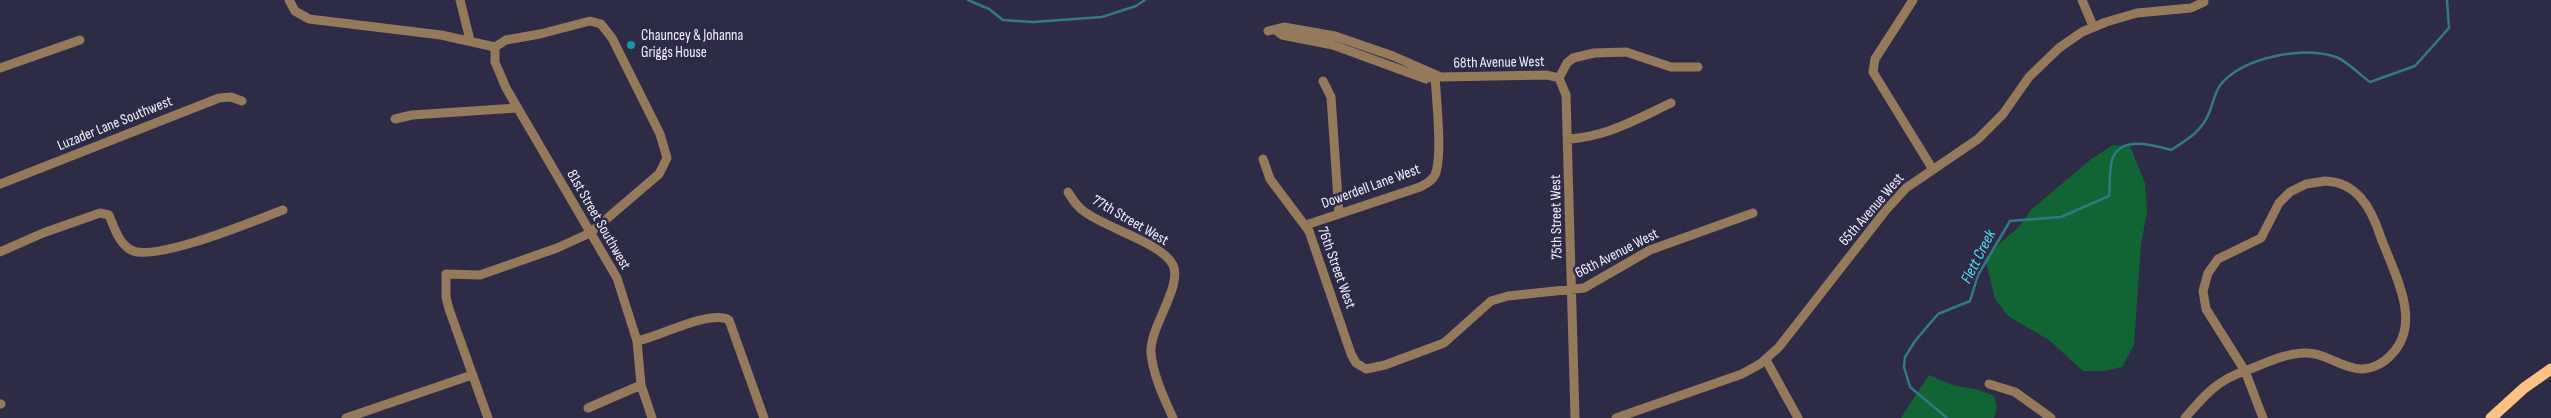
<!DOCTYPE html>
<html>
<head>
<meta charset="utf-8">
<style>
	body { margin:0 }
	canvas { display:block; background:#2d2b46 }
</style>
</head>
<body>
<canvas width="2551" height="418"></canvas>
<script>
const ctx = document.querySelector('canvas').getContext('2d');
ctx.lineJoin = 'round';
function paint(path, color) { ctx.fillStyle = color; ctx.fill(path, 'evenodd'); }
function stroke(path, color, width, dash) { ctx.strokeStyle = color; ctx.lineWidth = width; ctx.lineCap = dash ? 'butt' : 'round'; ctx.setLineDash(dash || []); ctx.stroke(path); }
function drawText(font, color, halo, rows, align = 'center') {
  ctx.font = font + ' "Sofia Sans Condensed",sans-serif'; ctx.lineWidth = 5; ctx.setLineDash([]); ctx.textBaseline = 'middle'; ctx.strokeStyle = halo; ctx.fillStyle = color; for (const [text, x, y, turn = 0] of rows) {
    ctx.save(); ctx.translate(x, y); ctx.rotate((+turn || 0) * Math.PI / 180); ctx.textAlign = isNaN(turn) ? turn : align; if (halo) ctx.strokeText(text, 0, 0); ctx.fillText(text, 0, 0); ctx.restore();
  }
}
paint(new Path2D(`
	M2113,145L2130,146L2145,183L2147,212L2141,244L2134,345L2122,367L2104,371H2083L2049,340L2008,316L1995,299L1986,261L1998,245L2020,226L2031,210L2090,160Z
	M1929,375L1955,386L1976,389L1994,396L1997,407L1994,418H1901Z`), '#116535');
stroke(new Path2D(`
	M968,0L989,9L1003,20L1033,22L1102,17L1136,6L1145,0
	M1947,418L1910,387L1904,367L1905,357L1915,341L1938,314L1970,301L1978,275L2010,221L2061,217L2109,196C2110,185 2109,171 2112,160C2120,135 2153,145 2171,150C2187,140 2202,131 2209,113C2213,104 2215,91 2221,84C2244,57 2303,46 2336,57C2347,61 2360,75 2370,82L2415,66L2449,28L2447,0`), '#317984', 2.5);
stroke(new Path2D(`
	M289,0L295,11L309,19L441,35L495,47
	M460,0L470,40
	M1913,0L1875,59L1873,72L1932,168
	M2082,0L2093,26
	M1276,30L1282,35L1333,45L1426,79L1435,75
	M1268,31L1284,27L1335,36L1393,56L1441,77L1547,75L1559,78
	M495,47V62L506,88L617,278L637,341L641,385L652,418
	M0,68L80,40
	M1559,78L1566,95L1575,418
	M1559,78L1567,63L1573,58L1594,53L1626,52L1671,67H1698
	M1323,81L1331,97L1339,214
	M395,119L412,115L517,108
	M1568,139C1606,137 1637,119 1671,103
	M1263,159L1270,179L1309,231L1351,354L1356,363L1366,369L1385,365L1444,343L1491,301L1508,296L1584,288L1650,250L1753,213
	M2325,181C2357,182 2371,208 2380,235C2393,272 2424,322 2391,355C2384,363 2372,369 2361,369C2341,368 2326,353 2307,353C2287,352 2264,364 2245,371L2206,309L2203,291L2208,273L2218,259L2261,238L2279,203L2290,192L2306,184Z
	M0,184L219,98L231,97L242,101
	M1068,192C1073,200 1077,207 1085,212C1106,228 1162,243 1173,265C1183,286 1149,328 1151,353C1153,375 1164,398 1173,418
	M1306,225L1420,187C1426,184 1432,181 1435,175C1443,156 1436,98 1435,75
	M0,252L43,233L100,213L109,215C114,227 119,244 131,250C154,263 256,220 283,210
	M637,341C658,337 711,309 729,320L764,418
	M1766,360L1798,418
	M1989,384L2015,392L2051,418
	M0,404H1
	M588,408L641,385
	M346,418L472,375
	M488,418L449,309L446,297V274L480,275L557,248L590,233L659,174L667,158L660,134L612,38L601,24L590,21L540,34L506,40L495,47
	M1616,418L1742,374L1760,364L1779,347L1886,210L1906,188L1978,139L2003,114L2029,77L2059,48L2082,32L2106,22L2137,13L2191,8L2204,2
	M2185,418C2204,396 2217,380 2245,371L2263,418`), '#94795b', 9);
stroke(new Path2D(`
	M2491,418L2524,388L2551,369`), '#fbc283', 11);
for (const [x, y, r, color] of [
	[631,45,5,"#0f9aa8"]
]) { const dot = new Path2D(); dot.arc(x, y, r, 0, 2 * Math.PI); ctx.fillStyle = color; ctx.fill(dot); stroke(dot, '#2d2b46', 2); }
drawText('15px', '#f1f0ff', '#2d2b46', [
	["Chauncey & Johanna",641,36],
	["Griggs House",641,53]
], 'left');
drawText('15px', '#f1f0ff', '#2d2b46', [
	["68th Avenue West",1499,63,-1],
	["Luzader Lane Southwest",115,124,-22],
	["Dowerdell Lane West",1371,187,-20],
	["65th Avenue West",1872,210,-49],
	["75th Street West",1557,217,-91],
	["81st Street Southwest",598,220,60],
	["77th Street West",1130,221,30],
	["66th Avenue West",1617,254,-27],
	["76th Street West",1336,268,70]
]);
drawText('italic 16px', '#55e0f4', '#2d2b46', [
	["Flett Creek",1979,257,-63]
]);
</script>
</body>
</html>
